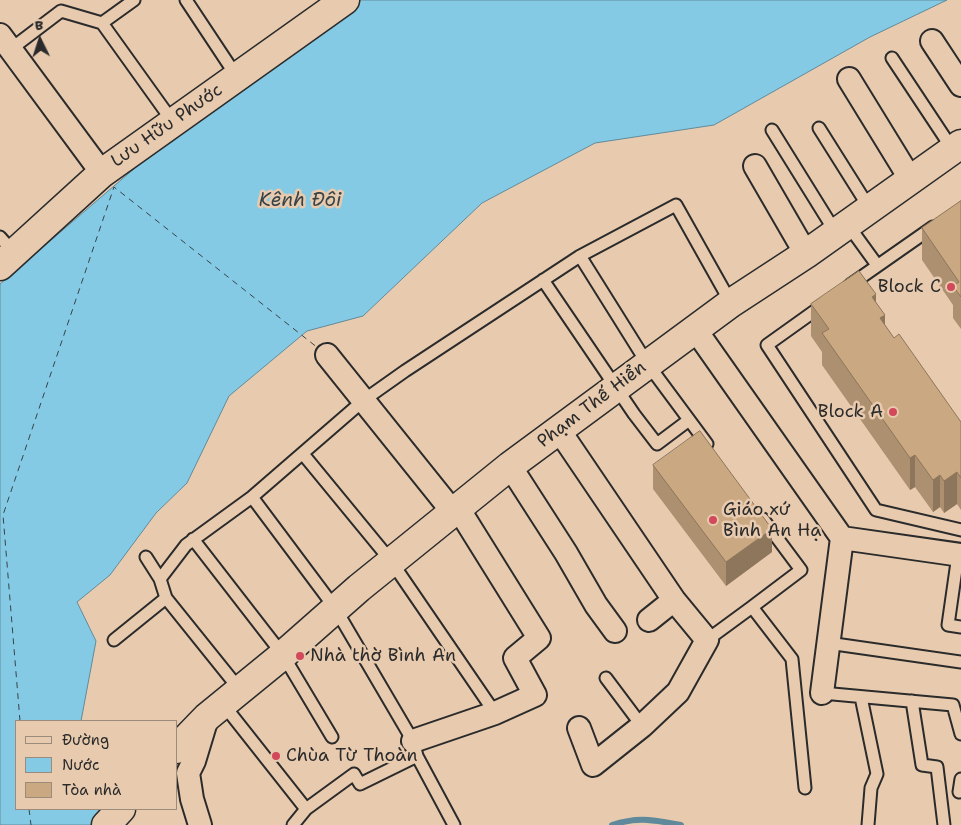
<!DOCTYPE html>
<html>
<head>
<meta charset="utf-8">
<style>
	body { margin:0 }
	#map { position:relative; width:961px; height:825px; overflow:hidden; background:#e8cbaf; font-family:"Shantell Sans",sans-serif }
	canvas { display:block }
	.legend { position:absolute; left:15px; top:720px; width:162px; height:90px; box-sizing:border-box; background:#e8cbaf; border:1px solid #9c8b7a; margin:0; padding:6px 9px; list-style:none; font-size:15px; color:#2b2b2b }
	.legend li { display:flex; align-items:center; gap:10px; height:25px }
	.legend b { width:25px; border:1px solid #9c8b7a }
	.north { position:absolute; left:15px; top:15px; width:50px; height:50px; -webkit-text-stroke:4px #e8cbaf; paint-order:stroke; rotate:356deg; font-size:14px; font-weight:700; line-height:20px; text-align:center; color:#2b2b2b }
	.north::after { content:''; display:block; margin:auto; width:18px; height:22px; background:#2b2b2b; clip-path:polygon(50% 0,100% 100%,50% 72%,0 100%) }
</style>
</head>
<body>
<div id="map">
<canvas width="961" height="825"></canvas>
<ul class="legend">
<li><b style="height:6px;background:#e8cbaf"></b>Đường</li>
<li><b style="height:14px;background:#84cae5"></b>Nước</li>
<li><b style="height:14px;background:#c9a882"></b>Tòa nhà</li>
</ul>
<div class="north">B</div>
</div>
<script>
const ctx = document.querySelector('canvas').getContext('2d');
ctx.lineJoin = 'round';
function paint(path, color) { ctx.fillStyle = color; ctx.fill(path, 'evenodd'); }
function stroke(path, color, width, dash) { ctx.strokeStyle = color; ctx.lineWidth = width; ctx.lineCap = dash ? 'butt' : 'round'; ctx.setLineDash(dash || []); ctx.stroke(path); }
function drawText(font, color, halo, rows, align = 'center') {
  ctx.font = font + ' "Shantell Sans",sans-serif'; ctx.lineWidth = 5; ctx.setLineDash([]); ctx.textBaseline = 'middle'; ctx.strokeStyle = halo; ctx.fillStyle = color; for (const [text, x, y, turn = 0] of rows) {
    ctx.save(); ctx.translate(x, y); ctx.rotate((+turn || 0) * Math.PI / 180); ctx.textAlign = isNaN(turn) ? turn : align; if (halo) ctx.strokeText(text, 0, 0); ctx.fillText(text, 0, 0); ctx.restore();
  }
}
const water = new Path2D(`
	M362,0H947L870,37L714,125L595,143L482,203L363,316L307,331L229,396L187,483L156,513L110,575L77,602L96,641L81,721H16V809H109L111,825H0V284L164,143Z`);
paint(water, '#84cae5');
stroke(water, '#608a9b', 1);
stroke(new Path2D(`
	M612,825C639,816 653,820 681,825`), '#608a9b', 6);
stroke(new Path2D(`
	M20,721L3,515L114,187L318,348
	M29,809L31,825`), '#384347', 1, [6, 5]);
const lane = new Path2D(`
	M186,0L237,77
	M102,23L173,122
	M11,49L61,11L102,23L134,0
	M892,58L953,150
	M819,128L870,209
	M772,130L836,233
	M848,225L877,265
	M0,237L14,253
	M580,256L647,363L707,444
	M543,280L634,414L657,444L689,420
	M850,285L933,227
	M823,305L767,345L876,510L961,530
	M303,454L391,561L495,713
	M252,497L335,608L413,741L417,756L454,825
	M763,519L801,570L752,607L792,659L805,788
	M193,539L283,655L332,737
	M958,555L948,625L961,627
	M146,557L160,579L166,598L240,690
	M160,579L186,545L252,497L364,400L405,371L580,256L676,205L731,303
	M114,640L166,598
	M707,640L752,607
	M828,643L961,662
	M606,678L642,726
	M822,693L953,705L961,734
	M861,697L877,774L871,788L868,825
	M912,701L922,765L937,767L944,825
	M223,704L306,809
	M959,792L961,779
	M293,825L306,809L354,774L360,784L417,756`);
const street = new Path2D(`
	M0,35L102,173
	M932,41L961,85
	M849,79L911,180
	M755,166L806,254
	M695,329L842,538L822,693
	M327,355L453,512
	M557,431L567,442L674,600L707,640L678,692L642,726L593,765L579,728
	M510,466L566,553L596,605L615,631
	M842,538L961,555
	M649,620L674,600
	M413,741L495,713L535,695L515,658L539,638L458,508
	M200,825L192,799L188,773L194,761L207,718`);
const secondary = new Path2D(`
	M0,266L102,173L345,0
	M176,749L207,717L283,655L359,588L510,466L731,303L806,254L961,144
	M106,825L121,809`);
stroke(lane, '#2b2b2b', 15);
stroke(street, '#2b2b2b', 26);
stroke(secondary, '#2b2b2b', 31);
stroke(lane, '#e8cbaf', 11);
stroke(street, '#e8cbaf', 22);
stroke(secondary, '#e8cbaf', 28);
paint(new Path2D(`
	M961,201V329L953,318V305L922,260V228Z
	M876,302L885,325L894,338L961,422V510L957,504L944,513L940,507L933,512L915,487L910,490L822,365V352L811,336V304Z
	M653,465L772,552L726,586L653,489Z`), '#ad9070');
paint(new Path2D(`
	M876,294V326L872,297Z
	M885,315V348L880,318Z
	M915,455V487L910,490V458Z
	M957,472V504L944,513V481Z
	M940,475V507L933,512V480Z
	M772,529V552L726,586V562Z`), '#8d765b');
const building = new Path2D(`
	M961,201V297L953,286L959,282L922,228Z
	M859,271L876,294L872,297L885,315L880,318L894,338L899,334L961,422V478L957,472L944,481L940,475L933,480L915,455L910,458L822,333L829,329L811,304Z
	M700,431L772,529L726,562L653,465Z`);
paint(building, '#c9a882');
stroke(building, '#8d765b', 1);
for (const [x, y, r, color] of [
	[951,287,5,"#d1495b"],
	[893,412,5,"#d1495b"],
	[713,520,5,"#d1495b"],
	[300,656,5,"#d1495b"],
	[276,756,5,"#d1495b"]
]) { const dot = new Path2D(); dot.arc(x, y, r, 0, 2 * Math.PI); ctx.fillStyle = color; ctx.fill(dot); stroke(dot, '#e8cbaf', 2); }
drawText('18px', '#2b2b2b', '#e8cbaf', [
	["Lưu Hữu Phước",167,126,-35],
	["Phạm Thế Hiển",592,405,-37]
]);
drawText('18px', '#2b2b2b', '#e8cbaf', [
	["Block C",941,287,"right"],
	["Block A",883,412,"right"],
	["Giáo xứ",723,510],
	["Bình An Hạ",723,531],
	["Nhà thờ Bình An",310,656],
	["Chùa Từ Thoàn",286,756]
], 'left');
drawText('italic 19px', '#384347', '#e8cbaf', [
	["Kênh Đôi",300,201]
]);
</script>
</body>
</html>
